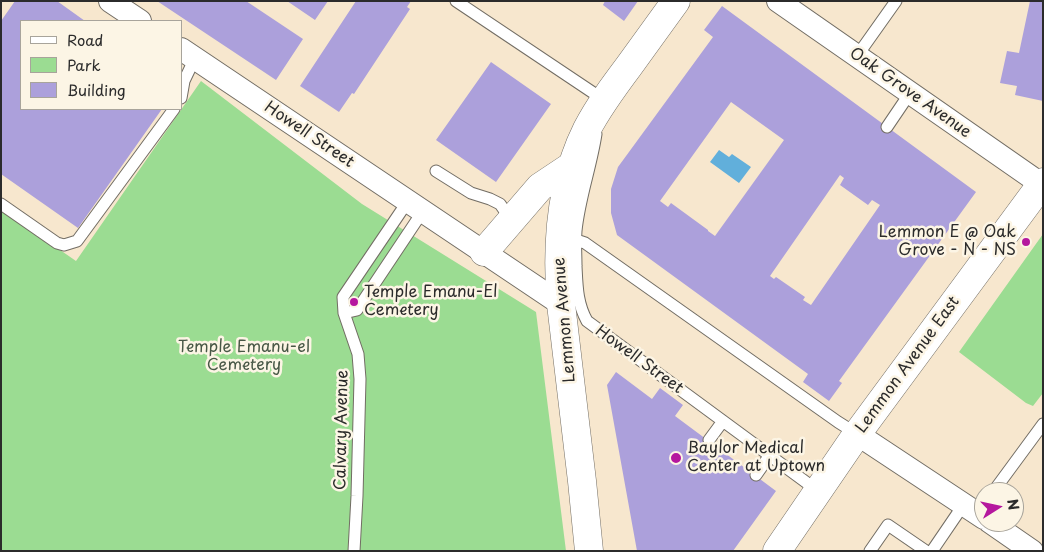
<!DOCTYPE html>
<html>
<head>
<meta charset="utf-8">
<style>
	body { margin:0 }
	#map { position:relative; width:1044px; height:552px; overflow:hidden; background:#f7e7ce; font-family:"Playpen Sans",sans-serif }
	canvas { display:block }
	.frame { position:absolute; inset:0; border:2px solid #2b2b2b; pointer-events:none }
	.legend { position:absolute; left:20px; top:20px; width:162px; height:90px; box-sizing:border-box; background:#fcf5e5; border:1px solid #a8a49b; margin:0; padding:6px 9px; list-style:none; font-size:15px; color:#2b2b2b }
	.legend li { display:flex; align-items:center; gap:10px; height:25px }
	.legend b { width:25px; border:1px solid #a8a49b }
	.north { position:absolute; left:974px; top:482px; width:50px; height:50px; box-sizing:border-box; background:#fcf5e5; border:1px solid #a8a49b; border-radius:50%; rotate:80deg; font-size:14px; font-weight:700; line-height:20px; text-align:center; color:#2b2b2b }
	.north::after { content:''; display:block; margin:auto; width:18px; height:22px; background:#b5179e; clip-path:polygon(50% 0,100% 100%,50% 72%,0 100%) }
</style>
</head>
<body>
<div id="map">
<canvas width="1044" height="552"></canvas>
<div class="frame"></div>
<ul class="legend">
<li><b style="height:6px;background:#fff"></b>Road</li>
<li><b style="height:14px;background:#9bdc92"></b>Park</li>
<li><b style="height:14px;background:#aca0db"></b>Building</li>
</ul>
<div class="north">N</div>
</div>
<script>
const ctx = document.querySelector('canvas').getContext('2d');
ctx.lineJoin = 'round';
function paint(path, color) { ctx.fillStyle = color; ctx.fill(path, 'evenodd'); }
function stroke(path, color, width, dash) { ctx.strokeStyle = color; ctx.lineWidth = width; ctx.lineCap = dash ? 'butt' : 'round'; ctx.setLineDash(dash || []); ctx.stroke(path); }
function drawText(font, color, halo, rows, align = 'center') {
  ctx.font = font + ' "Playpen Sans",sans-serif'; ctx.lineWidth = 5; ctx.setLineDash([]); ctx.textBaseline = 'middle'; ctx.strokeStyle = halo; ctx.fillStyle = color; for (const [text, x, y, turn = 0] of rows) {
    ctx.save(); ctx.translate(x, y); ctx.rotate((+turn || 0) * Math.PI / 180); ctx.textAlign = isNaN(turn) ? turn : align; if (halo) ctx.strokeText(text, 0, 0); ctx.fillText(text, 0, 0); ctx.restore();
  }
}
paint(new Path2D(`
	M201,81L362,204L536,312L566,551H1V209L76,261Z
	M1043,234V393L1033,406L1026,403L959,352Z`), '#9bdc92');
paint(new Path2D(`
	M719,150L729,157L732,154L751,167L739,183L710,162Z`), '#61afdb');
paint(new Path2D(`
	M15,1H57L85,21H21V109H162L78,228L1,174V21Z
	M157,1H246L303,39L276,80Z
	M287,1H328L315,20Z
	M356,1H411L407,7L410,9L354,94L352,93L339,112L300,86Z
	M605,1H638L624,21L603,5Z
	M1030,1H1043V101L1015,95L1017,86L1000,83L1007,51L1019,53Z
	M722,6L976,192L839,381L842,383L829,401L803,382L808,374L617,235L611,213V189L618,167L713,37L704,30ZM731,102L784,140L715,236L708,231V230L671,203L668,207L660,201ZM840,175L844,178L840,185L868,205L872,200L880,205L811,305L803,300L805,297L776,277L774,279L770,276Z
	M491,62L551,104L496,182L436,140Z
	M616,372L652,399L660,388L683,405L675,416L776,491L733,551H637L607,385Z`), '#aca0db');
const service = new Path2D(`
	M456,1L604,100
	M857,56L896,1
	M181,98L184,81L195,58
	M887,127L910,93
	M596,134C591,167 579,199 576,231C575,243 576,254 576,266C577,286 577,303 587,321L818,491
	M436,171L471,193L490,199L500,204L512,221
	M1,204L57,243L64,245L77,241L174,109
	M576,240L585,243L838,422L857,434
	M344,313L357,310L423,211
	M709,440L723,421
	M756,475L770,455
	M993,492L1043,424
	M354,551L357,496L360,379L358,354L344,313L343,297L408,201
	M870,551L888,525L926,551
	M932,551L964,504`);
const minor = new Path2D(`
	M110,1L140,21
	M778,1L1041,184
	M181,49L561,304
	M857,434L984,518
	M990,522L1032,551`);
const secondary = new Path2D(`
	M484,252L540,187L573,165
	M589,551L582,481L561,304C556,244 560,183 587,129C599,106 614,86 629,66C645,44 660,23 676,1
	M777,551L857,434L1043,182`);
stroke(service, '#726d64', 13);
stroke(minor, '#726d64', 24);
stroke(secondary, '#726d64', 29);
stroke(service, '#fff', 11);
stroke(minor, '#fff', 22);
stroke(secondary, '#fff', 28);
for (const [x, y, r, color] of [
	[1026,242,5,"#b5179e"],
	[354,302,5,"#b5179e"],
	[676,458,6,"#b5179e"]
]) { const dot = new Path2D(); dot.arc(x, y, r, 0, 2 * Math.PI); ctx.fillStyle = color; ctx.fill(dot); stroke(dot, '#fcf5e5', 2); }
drawText('16px', '#2b2b2b', '#fcf5e5', [
	["Oak Grove Avenue",910,93,35],
	["Howell Street",309,135,34],
	["Lemmon Avenue",565,320,-95],
	["Howell Street",639,360,36],
	["Lemmon Avenue East",908,365,-54],
	["Calvary Avenue",342,430,-89]
]);
drawText('16px', '#2b2b2b', '#fcf5e5', [
	["Lemmon E @ Oak",1016,233,"right"],
	["Grove - N - NS",1016,251,"right"],
	["Temple Emanu-El",364,293],
	["Cemetery",364,311],
	["Baylor Medical",687,449],
	["Center at Uptown",687,467]
], 'left');
drawText('16px', '#475745', '#fcf5e5', [
	["Temple Emanu-el",244,348],
	["Cemetery",244,366]
]);
</script>
</body>
</html>
